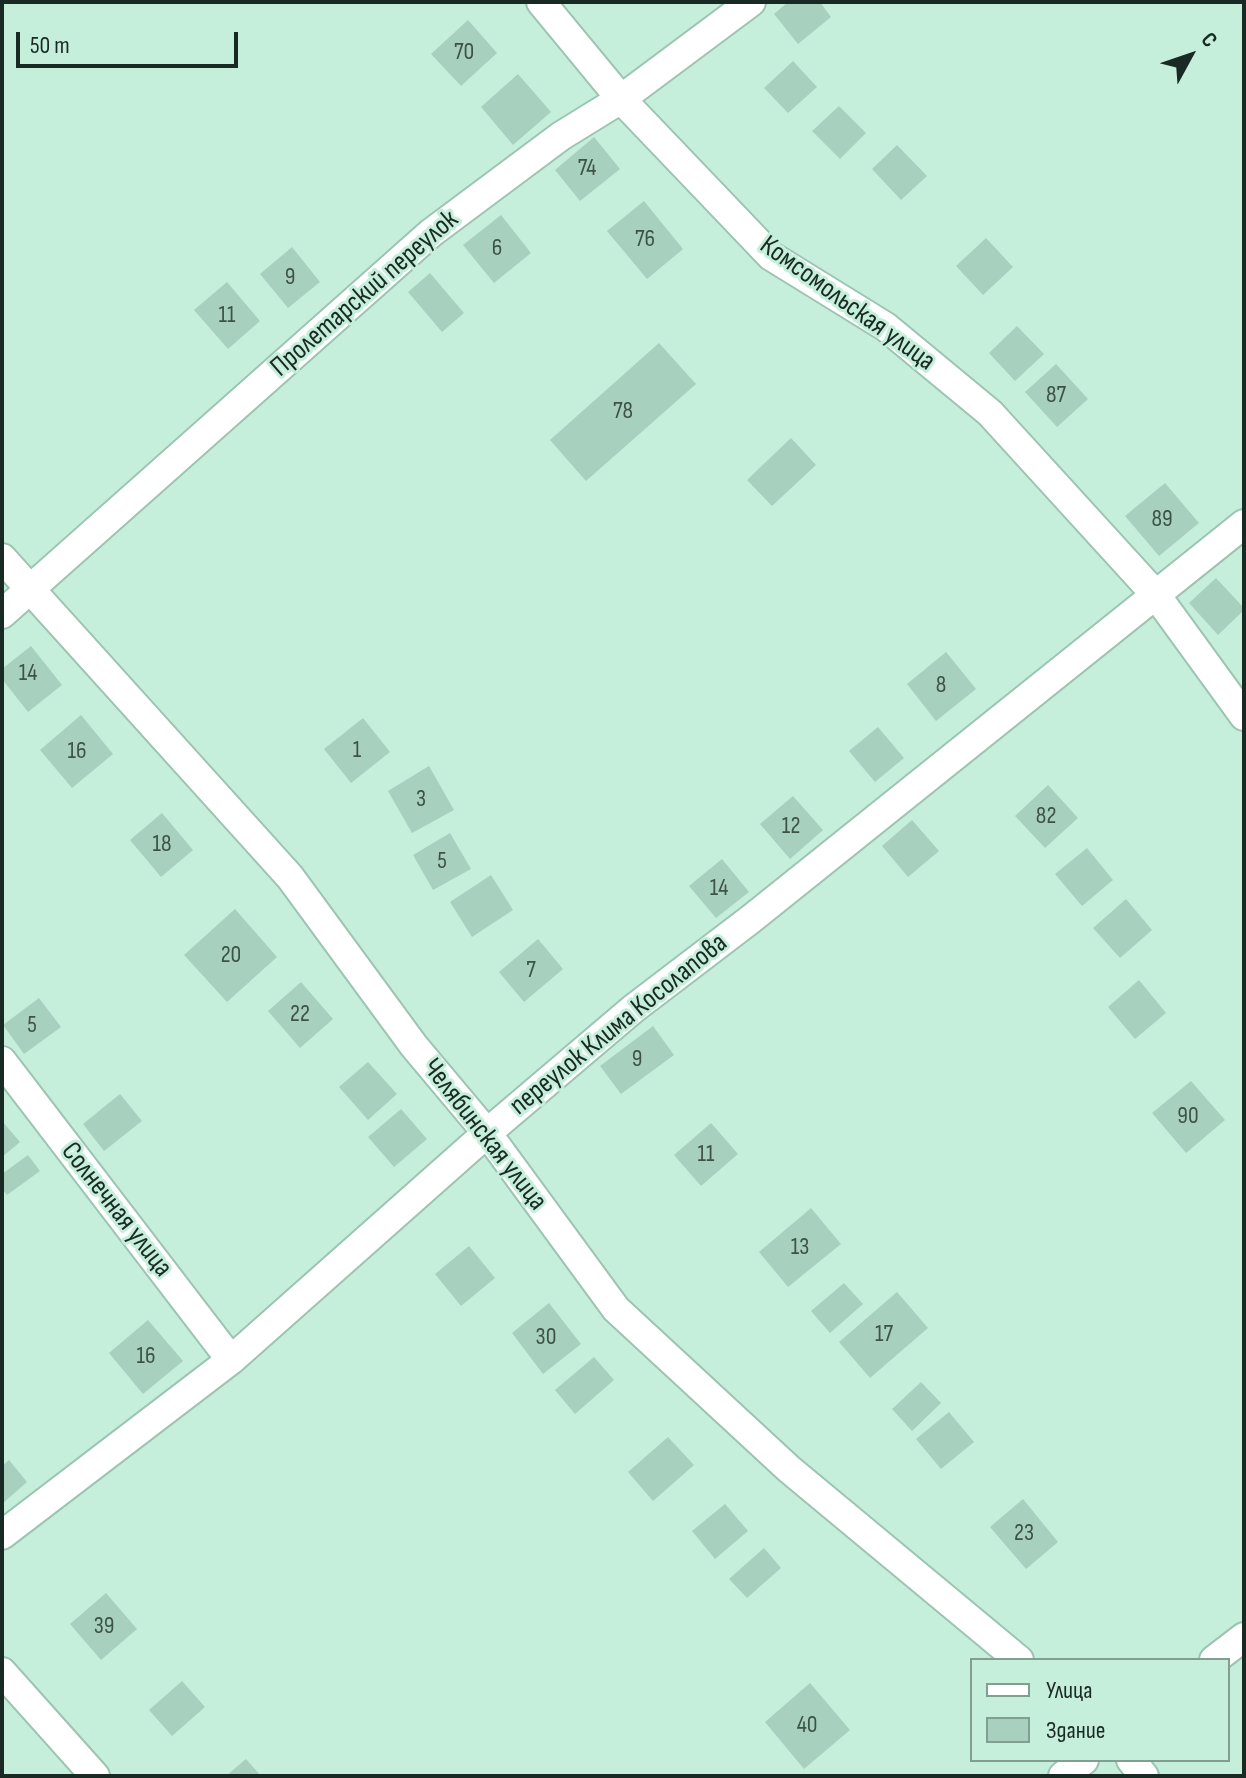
<!DOCTYPE html>
<html>
<head>
<meta charset="utf-8">
<style>
	body { margin:0 }
	#map { position:relative; width:1246px; height:1778px; overflow:hidden; background:#c5eedb; font-family:"Sofia Sans Condensed",sans-serif }
	canvas { display:block }
	.frame { position:absolute; inset:0; border:4px solid #192923; pointer-events:none }
	.legend { position:absolute; left:970px; top:1658px; width:260px; height:104px; box-sizing:border-box; background:#c5eedb; border:2px solid #809f91; margin:0; padding:10px 14px; list-style:none; font-size:24px; color:#192923 }
	.legend li { display:flex; align-items:center; gap:16px; height:40px }
	.legend b { width:40px; border:2px solid #809f91 }
	.north { position:absolute; left:1150px; top:16px; width:80px; height:80px; -webkit-text-stroke:6px #c5eedb; paint-order:stroke; rotate:50deg; font-size:22px; font-weight:700; line-height:32px; text-align:center; color:#192923 }
	.north::after { content:''; display:block; margin:auto; width:28px; height:36px; background:#192923; clip-path:polygon(50% 0,100% 100%,50% 72%,0 100%) }
	.scale { position:absolute; left:16px; top:32px; width:222px; height:36px; box-sizing:border-box; border:4px solid #192923; border-top:0; padding-left:10px; font-size:24px; line-height:28px; white-space:nowrap; color:#192923; -webkit-text-stroke:6px #c5eedb; paint-order:stroke }
</style>
</head>
<body>
<div id="map">
<canvas width="1246" height="1778"></canvas>
<div class="frame"></div>
<ul class="legend">
<li><b style="height:10px;background:#fff"></b>Улица</li>
<li><b style="height:22px;background:#a8d0be"></b>Здание</li>
</ul>
<div class="north">С</div>
<div class="scale">50 m</div>
</div>
<script>
const ctx = document.querySelector('canvas').getContext('2d');
ctx.lineJoin = 'round';
function paint(path, color) { ctx.fillStyle = color; ctx.fill(path, 'evenodd'); }
function stroke(path, color, width, dash) { ctx.strokeStyle = color; ctx.lineWidth = width; ctx.lineCap = dash ? 'butt' : 'round'; ctx.setLineDash(dash || []); ctx.stroke(path); }
function drawText(font, color, halo, rows, align = 'center') {
  ctx.font = font + ' "Sofia Sans Condensed",sans-serif'; ctx.lineWidth = 6; ctx.setLineDash([]); ctx.textBaseline = 'middle'; ctx.strokeStyle = halo; ctx.fillStyle = color; for (const [text, x, y, turn = 0] of rows) {
    ctx.save(); ctx.translate(x, y); ctx.rotate((+turn || 0) * Math.PI / 180); ctx.textAlign = isNaN(turn) ? turn : align; if (halo) ctx.strokeText(text, 0, 0); ctx.fillText(text, 0, 0); ctx.restore();
  }
}
paint(new Path2D(`
	M788,2H820L831,17L798,44L774,14Z
	M468,20L497,53L461,86L431,54Z
	M793,61L817,87L788,113L764,88Z
	M518,74L551,112L513,145L481,107Z
	M839,106L866,133L840,159L812,131Z
	M594,137L620,169L580,201L555,170Z
	M897,145L927,176L901,200L872,169Z
	M644,201L683,249L647,279L607,231Z
	M501,215L531,253L494,283L463,245Z
	M986,238L1013,267L983,295L956,266Z
	M292,247L320,282L288,308L260,274Z
	M430,273L464,313L442,332L408,292Z
	M227,282L260,321L228,349L194,310Z
	M1017,326L1044,354L1015,381L989,353Z
	M659,343L696,384L586,481L550,440Z
	M1056,364L1088,399L1057,427L1025,392Z
	M791,438L816,465L772,506L747,480Z
	M1165,483L1199,523L1159,556L1125,516Z
	M1216,578L1244,608V610L1218,635L1189,603Z
	M31,646L62,685L28,712L2,679V669Z
	M946,652L976,689L936,721L907,684Z
	M81,715L113,754L72,788L40,750Z
	M363,718L390,752L351,783L324,749Z
	M878,727L904,758L875,782L849,751Z
	M429,766L454,810L412,833L388,791Z
	M1048,785L1078,818L1045,848L1015,816Z
	M793,796L823,830L790,859L760,824Z
	M162,813L193,850L161,877L130,840Z
	M912,820L939,851L908,877L882,846Z
	M450,833L471,869L433,890L413,855Z
	M1087,848L1113,880L1082,906L1055,874Z
	M722,859L749,892L716,918L689,886Z
	M491,875L513,910L472,937L450,902Z
	M1126,899L1152,930L1120,958L1093,928Z
	M235,909L277,957L227,1002L184,955Z
	M538,939L563,969L524,1002L499,972Z
	M1139,980L1166,1013L1135,1039L1108,1007Z
	M301,982L333,1019L300,1048L268,1011Z
	M39,998L61,1027L24,1054L3,1025Z
	M653,1026L674,1055L621,1094L600,1066Z
	M368,1062L397,1094L368,1120L339,1087Z
	M1191,1081L1225,1120L1186,1153L1152,1113Z
	M120,1094L142,1121L104,1151L83,1124Z
	M401,1109L427,1139L394,1167L368,1137Z
	M2,1121L20,1142L2,1157Z
	M711,1123L738,1154L701,1186L674,1155Z
	M28,1155L40,1171L7,1195L2,1189V1174Z
	M811,1208L841,1244L788,1287L759,1252Z
	M469,1246L495,1278L461,1306L435,1274Z
	M844,1283L863,1304L830,1333L811,1311Z
	M897,1292L928,1328L870,1378L839,1342Z
	M549,1303L581,1344L543,1374L512,1333Z
	M148,1320L183,1361L143,1394L109,1353Z
	M594,1357L614,1380L575,1414L555,1390Z
	M921,1382L941,1403L912,1431L892,1409Z
	M949,1412L974,1442L941,1469L916,1439Z
	M668,1437L694,1465L653,1501L628,1472Z
	M9,1460L27,1482L2,1504V1466Z
	M1023,1499L1058,1542L1026,1569L990,1527Z
	M725,1504L748,1531L715,1559L692,1531Z
	M764,1548L781,1568L747,1598L729,1579Z
	M106,1593L137,1629L101,1660L70,1624Z
	M182,1681L205,1707L172,1736L149,1710Z
	M810,1683L850,1730L804,1769L765,1722Z
	M246,1759L261,1776H226Z`), '#a8d0be');
const street = new Path2D(`
	M541,2L621,99L771,256L886,327L990,413L1156,595L1244,716
	M2,558L290,877L414,1046L487,1133L616,1309L789,1469L1019,1660
	M2,614L431,233L561,136L621,99L751,2
	M2,1061L231,1360
	M2,1535L231,1360L487,1133L633,1009L751,919L1244,524
	M1214,1660L1244,1637
	M2,1672L95,1776
	M1131,1760L1144,1776
	M1063,1776L1084,1760`);
stroke(street, '#9dc4b3', 32);
stroke(street, '#fff', 28);
drawText('24px', '#3d534a', null, [
	["70",464,53],
	["74",587,169],
	["76",645,240],
	["6",497,249],
	["9",290,278],
	["11",227,316],
	["87",1056,396],
	["78",623,412],
	["89",1162,520],
	["14",28,674],
	["8",941,686],
	["1",357,751],
	["16",77,752],
	["3",421,800],
	["82",1046,817],
	["12",791,827],
	["18",162,845],
	["5",442,862],
	["14",719,889],
	["20",231,956],
	["7",531,971],
	["22",300,1015],
	["5",32,1026],
	["9",637,1060],
	["90",1188,1117],
	["11",706,1155],
	["13",800,1248],
	["17",884,1335],
	["30",546,1338],
	["16",146,1357],
	["23",1024,1534],
	["39",104,1627],
	["40",807,1726]
]);
drawText('28px', '#192923', '#c5eedb', [
	["Пролетарский переулок",365,294,-41],
	["Комсомольская улица",847,304,36],
	["переулок Клима Косолапова",619,1025,-39],
	["Челябинская улица",484,1135,52],
	["Солнечная улица",116,1210,52]
]);
</script>
</body>
</html>
